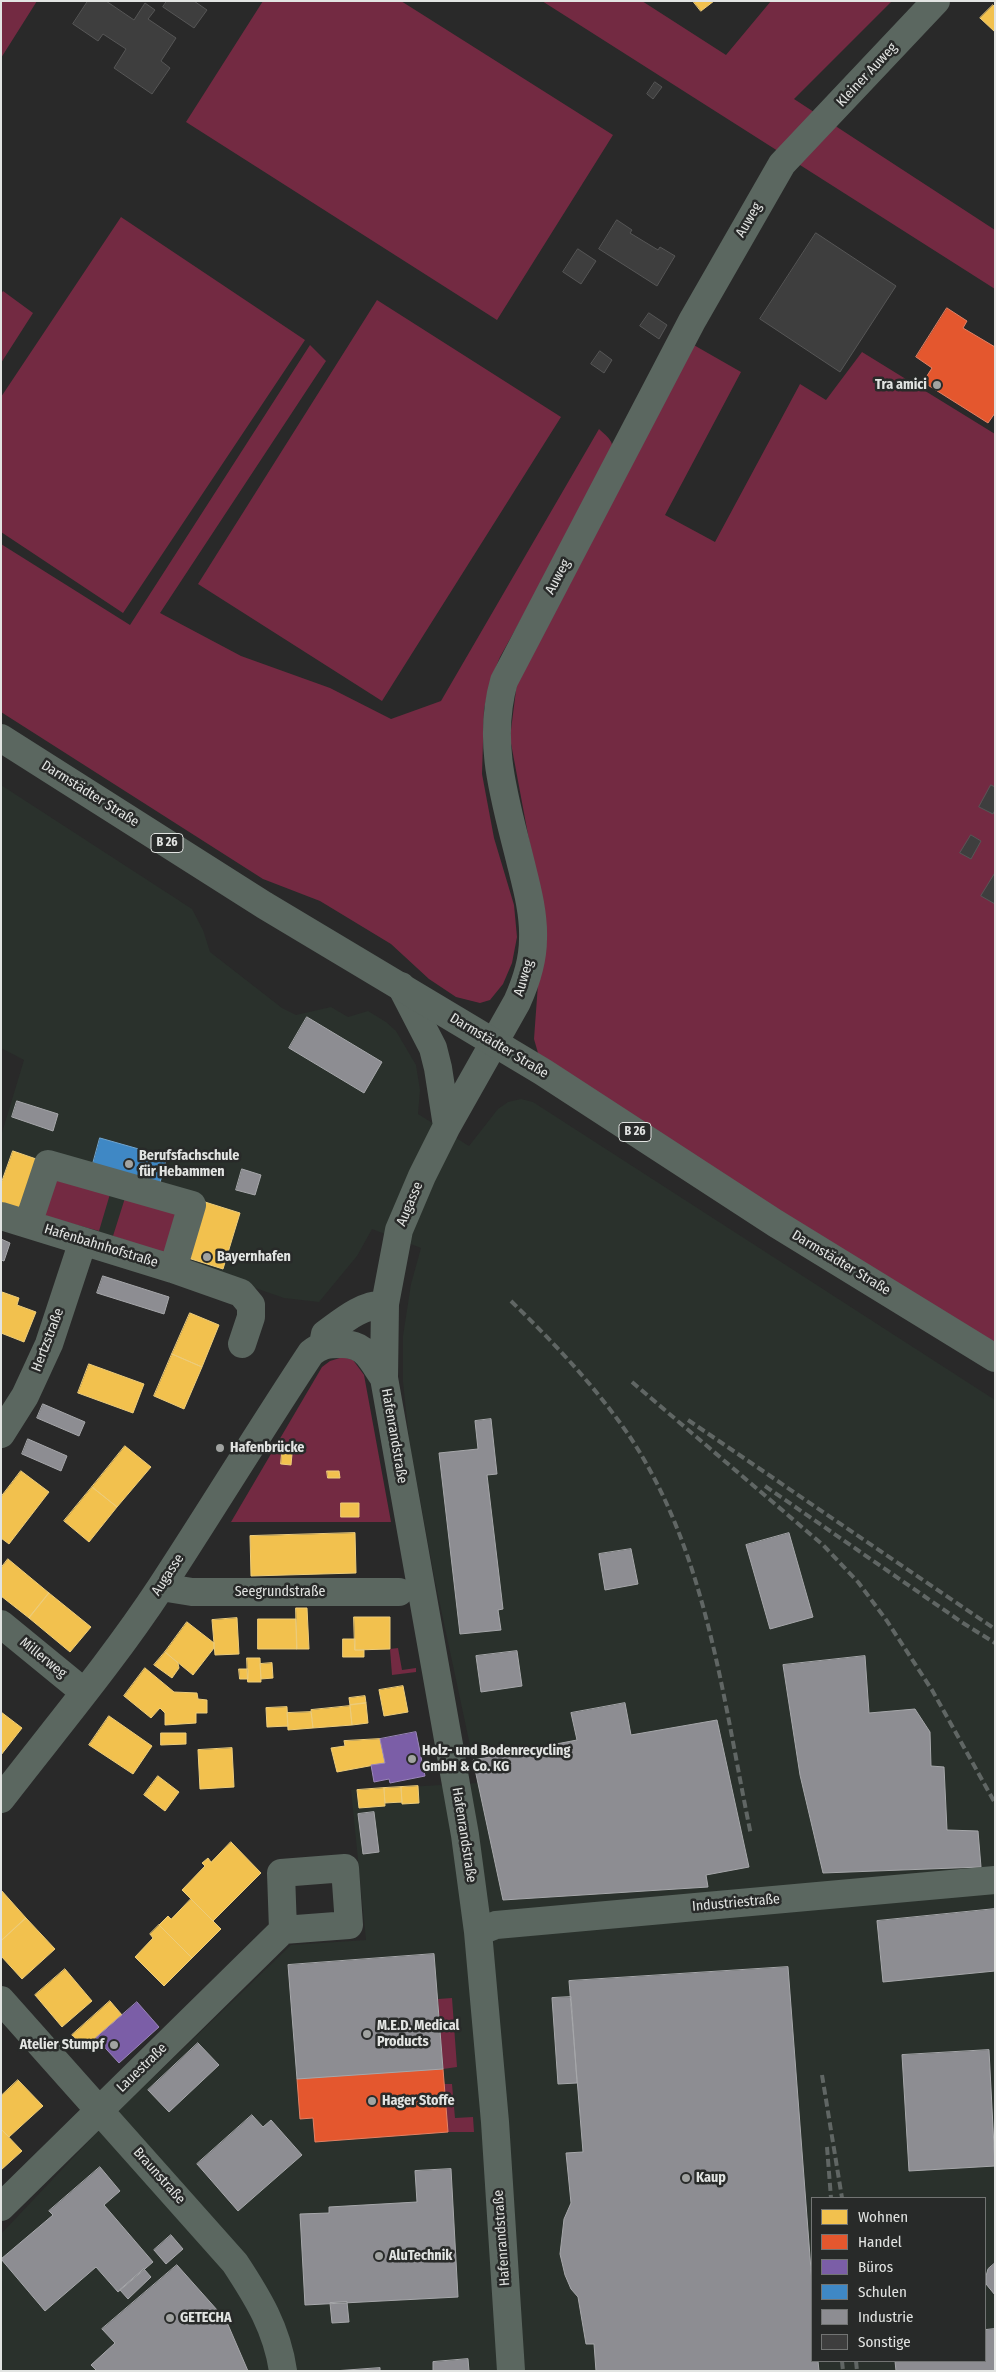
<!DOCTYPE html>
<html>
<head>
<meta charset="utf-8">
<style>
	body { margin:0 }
	#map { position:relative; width:996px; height:2372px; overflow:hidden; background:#292929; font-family:"Fira Sans Condensed",sans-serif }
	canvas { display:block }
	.frame { position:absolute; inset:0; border:2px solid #e2e4e2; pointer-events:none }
	.legend { position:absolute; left:811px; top:2197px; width:175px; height:165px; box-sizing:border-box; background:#282a29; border:1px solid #727473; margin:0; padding:6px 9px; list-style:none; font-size:15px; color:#e2e4e2 }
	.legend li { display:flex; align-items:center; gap:10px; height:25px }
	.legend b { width:25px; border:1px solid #727473 }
</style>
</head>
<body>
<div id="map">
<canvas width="996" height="2372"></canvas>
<div class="frame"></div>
<ul class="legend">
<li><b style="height:14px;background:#f2c14e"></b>Wohnen</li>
<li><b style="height:14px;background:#e4572e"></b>Handel</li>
<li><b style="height:14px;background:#7b5ea7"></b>Büros</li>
<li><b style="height:14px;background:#3f88c5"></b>Schulen</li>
<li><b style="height:14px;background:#8d8d92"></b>Industrie</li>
<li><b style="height:14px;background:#3e3e3e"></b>Sonstige</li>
</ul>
</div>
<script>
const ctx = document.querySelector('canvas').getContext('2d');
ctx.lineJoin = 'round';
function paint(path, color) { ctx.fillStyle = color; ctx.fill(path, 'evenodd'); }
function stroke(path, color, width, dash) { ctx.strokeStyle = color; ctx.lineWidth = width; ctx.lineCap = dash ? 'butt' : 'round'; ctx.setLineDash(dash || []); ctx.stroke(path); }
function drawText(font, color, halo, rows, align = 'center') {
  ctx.font = font + ' "Fira Sans Condensed",sans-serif'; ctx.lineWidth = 5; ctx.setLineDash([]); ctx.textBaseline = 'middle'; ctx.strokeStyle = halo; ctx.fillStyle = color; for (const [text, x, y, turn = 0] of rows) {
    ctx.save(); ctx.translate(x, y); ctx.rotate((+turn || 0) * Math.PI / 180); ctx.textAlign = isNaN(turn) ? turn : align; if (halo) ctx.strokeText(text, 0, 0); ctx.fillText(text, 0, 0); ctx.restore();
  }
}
paint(new Path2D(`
	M1,785L192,909L203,930L210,952L282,1008L296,1015L331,1007L348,1017L368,1011L386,1022L396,1031L416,1065L420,1090L418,1114L469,1146L498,1109L508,1102L521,1099L533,1102L995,1400V2371H1V2234L104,2125L291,1945L366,1940L351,1790L478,1783L435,1581L409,1439L403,1382V1336L411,1284L421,1248L372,1229L357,1256L319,1302L284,1298L143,1249L1,1208V1136L24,1060L1,1048ZM812,2198H985V2361H812Z`), '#2a312c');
paint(new Path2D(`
	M1,1H37L1,58Z
	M263,1H401L613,135L497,320L186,122Z
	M542,1H642L726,55L771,1H892L794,99L995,230V289Z
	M121,217L305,340L123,613L1,532V397Z
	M3,291L33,313L1,363V294Z
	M377,300L561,417L382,701L198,584Z
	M692,344L741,372L665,515L715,542L800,384L826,400L862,352L995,434V1350L546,1063L538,1053L534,1039L543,915L510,738L517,682Z
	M310,345L326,361L160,613L241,656L330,688L391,719L441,701L599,429C609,438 615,442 612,456L500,657L491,679L484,709L482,774L494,838L514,905L517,937L512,963L503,984L490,1000L480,1003L456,997L429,979L391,944L320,901L263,879L1,712V544L130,625Z
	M52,1178L110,1194L99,1231L44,1216Z
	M125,1198L178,1212L167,1254L113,1236Z
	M343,1357L353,1360L364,1375L391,1522H231L322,1367L330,1361Z
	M398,1648L402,1670L416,1668V1672L392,1675L390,1649Z
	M452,1998L457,2067L443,2069L438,1999Z
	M444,2084H452L455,2118L473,2117L474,2132H448Z`), '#732a42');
const homes = new Path2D(`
	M693,1H714L701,11Z
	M993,5L995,7V32L980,18Z
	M13,1151L42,1161L24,1214L1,1206V1184Z
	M205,1202L240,1213L223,1269L188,1258Z
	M2,1292L19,1298L17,1305L36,1312L24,1342L1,1333Z
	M190,1313L219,1325L202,1367L172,1354Z
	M172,1354L202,1367L184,1409L154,1396Z
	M89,1364L144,1384L133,1413L78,1393Z
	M125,1446L151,1467L117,1507L92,1487Z
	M282,1453L292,1454L291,1465L281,1464Z
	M21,1471L49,1492L9,1544L1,1538V1497Z
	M327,1471H339L340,1478H328Z
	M92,1487L117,1507L89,1542L64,1521Z
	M341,1503H359V1517H341Z
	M355,1533L356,1573L251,1576L250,1536Z
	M8,1559L49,1593L29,1618L1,1596V1568Z
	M49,1593L91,1627L70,1652L29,1618Z
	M296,1608H307L309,1649H297Z
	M354,1617H390V1649L355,1650Z
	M237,1618L239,1654L215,1655L212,1620Z
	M258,1619H296L297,1649H258Z
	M187,1622L214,1643V1648L193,1675L165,1652Z
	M343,1639H355V1650H364V1657H343Z
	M165,1652L178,1663L179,1668L172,1678L154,1665Z
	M247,1658H260L261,1682H248Z
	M272,1663L273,1678L261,1679L260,1664Z
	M145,1668L174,1692L197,1693L198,1699L207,1700V1713H196V1723L165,1725V1713L160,1708L151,1718L124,1696Z
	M239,1669H248V1679H240Z
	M403,1686L408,1712L384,1716L379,1690Z
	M365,1696L366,1703L350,1705L349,1698Z
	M366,1703L368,1723L352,1725L350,1705Z
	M350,1706L352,1725L313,1728L311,1710Z
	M287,1707L288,1726L267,1727L266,1708Z
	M1,1712L22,1728L1,1755Z
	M311,1712L313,1728L288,1730L287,1713Z
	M109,1716L152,1746L133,1774L89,1745Z
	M161,1733H186V1744L161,1745Z
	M380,1739L385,1763L337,1772L331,1748L345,1746L344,1741Z
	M232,1748L234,1787L200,1789L198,1750Z
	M158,1776L179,1792L165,1811L144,1795Z
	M418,1786L419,1803L402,1804L401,1787Z
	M401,1787L402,1802L385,1803L384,1788Z
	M384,1788L385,1806L359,1808L357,1790Z
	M231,1842L261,1873L213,1921L182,1890L205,1866L202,1863L208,1858L211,1862Z
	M1,1890L26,1918L1,1941Z
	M191,1899L221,1929L192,1958L159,1925L168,1916L171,1919Z
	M26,1918L55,1949L22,1979L1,1956V1941Z
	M159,1925L192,1958L164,1986L135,1957L153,1938L150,1934Z
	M65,1969L92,2001L62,2027L35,1995Z
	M110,2001L122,2015L84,2048L72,2035Z
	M18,2080L43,2106L9,2137L1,2129V2096Z
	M1,2129L22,2151L1,2170Z`);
paint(homes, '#f2c14e');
stroke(homes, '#edcc7a', 1);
const shops = new Path2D(`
	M947,308L967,321L963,328L995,347V413L988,423L923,382L932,368L916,357Z
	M443,2069L448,2132L315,2142L313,2118L300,2119L297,2079Z`);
paint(shops, '#e4572e');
stroke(shops, '#e38164', 1);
const offices = new Path2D(`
	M416,1732L425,1776L390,1783L389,1779L374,1782L371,1765L385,1763L380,1739Z
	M137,2002L159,2027L119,2063L96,2038Z`);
paint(offices, '#7b5ea7');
stroke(offices, '#9a86b9', 1);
const schools = new Path2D(`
	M100,1138L167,1157L158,1190L91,1171Z`);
paint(schools, '#3f88c5');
stroke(schools, '#70a4ce', 1);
const industry = new Path2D(`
	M307,1017L382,1062L364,1093L289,1048Z
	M17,1101L58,1114L53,1131L12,1117Z
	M242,1169L261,1175L255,1195L236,1190Z
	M1,1239L10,1243L4,1261L1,1260Z
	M103,1276L169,1297L164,1314L97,1293Z
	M43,1404L85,1422L79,1436L37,1418Z
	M491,1419L497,1474L487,1475L503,1609L498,1610L501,1630L460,1634L439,1453L478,1449L475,1421Z
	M28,1439L67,1456L61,1471L22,1454Z
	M789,1533L813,1617L770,1629L746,1545Z
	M631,1549L638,1584L605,1590L599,1554Z
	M517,1651L522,1686L481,1692L476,1656Z
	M865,1656L869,1713L915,1709L930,1732L931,1766L944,1767L947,1830L978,1831L981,1867L823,1873L800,1775L783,1665Z
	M625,1703L631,1735L717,1720L749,1867L706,1875L708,1887L503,1900L473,1760L577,1740L571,1713Z
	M374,1812L379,1852L363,1854L358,1814Z
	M995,1909V1971L883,1982L877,1921Z
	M434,1954L443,2069L297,2079L288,1965Z
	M788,1967L812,2283V2361H818L819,2371H596L594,2344H586L578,2297L571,2289L565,2275L560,2254L564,2219L571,2203L566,2153L583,2152L569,1981Z
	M571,1997L577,2083L558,2084L552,1998Z
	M198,2043L219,2065L169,2112L148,2090Z
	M989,2050L995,2166L909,2171L902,2055Z
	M252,2115L263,2127L271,2120L302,2155L238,2211L197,2164Z
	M100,2167L120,2191L104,2205L153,2262L118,2292L96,2267L45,2311L1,2259L53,2215L49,2211Z
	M451,2169L458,2297L305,2305L300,2214L329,2213V2207L417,2202L415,2171Z
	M171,2235L183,2249L166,2264L154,2250Z
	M995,2263V2295L986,2284V2276L988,2269Z
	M177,2265L226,2320L248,2371H97L91,2365L115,2343L102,2329Z
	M144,2269L151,2277L128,2299L120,2290Z
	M347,2302L349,2322L332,2323L330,2303Z
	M995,2329V2371H896L895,2361H985V2330Z
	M468,2359L469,2371H433V2362Z
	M380,2368V2371H334Z`);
paint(industry, '#8d8d92');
stroke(industry, '#a6a7aa', 1);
const building = new Path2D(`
	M88,1H106L134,20L145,3L155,10L148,19L176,38L161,61L170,68L152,94L114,68L126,49L103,34L98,41L73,24Z
	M167,1H194L207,10L194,28L163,7Z
	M655,82L662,87L653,99L647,94Z
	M617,220L632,230L630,233L658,250L660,247L675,256L657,286L599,249Z
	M816,233L896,286L840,372L760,319Z
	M578,249L596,261L581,284L563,272Z
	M649,313L667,325L659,339L640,326Z
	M600,351L612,360L604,373L591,364Z
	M991,785L995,787V810L993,814L979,807Z
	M971,835L981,841L971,859L960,853Z
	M995,873V904L981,896Z`);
paint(building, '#3e3e3e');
stroke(building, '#565656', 1);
stroke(new Path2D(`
	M401,986L433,1048L438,1068L447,1126
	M1,1216L173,1269L241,1293L251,1305V1317L242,1344
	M28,1224L48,1164L192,1205L173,1269
	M323,1344L325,1334C344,1320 361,1305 385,1304
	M1,1434L25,1396L49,1344L83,1241
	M161,1587L192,1592H399
	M1,1624L84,1692
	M1,1799C55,1729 113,1660 161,1587C212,1509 260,1430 311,1353C321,1345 327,1344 340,1344C366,1343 371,1360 384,1378
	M478,1932L496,1925L995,1880
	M1,2000L235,2263C258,2298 277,2329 283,2371
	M1,2207L283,1930L281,1873L345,1868L349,1925L283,1930
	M511,2371L495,2122L478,1932L465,1835L384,1378L385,1304L399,1230L422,1176L447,1126L517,1002C526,982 533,961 533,939C534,914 527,888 521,864C506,802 486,744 504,681L692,321L782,164L936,1`), '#5b6760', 28);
stroke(new Path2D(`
	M1,738L264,905L543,1072L775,1223L995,1358`), '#5b6760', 28);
stroke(new Path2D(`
	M511,1301C553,1342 594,1385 628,1434C707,1551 723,1700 751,1835
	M632,1382L823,1545L858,1582L887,1621L932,1690L995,1803
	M688,1420L995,1629
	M765,1486L963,1623L995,1643
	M822,2075L842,2198
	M827,2147L831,2198
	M842,2361L843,2371
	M856,2361L857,2371`), '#606664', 4, [8, 4]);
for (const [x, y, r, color] of [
	[937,385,5,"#a1a3a1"],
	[129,1164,5,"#a1a3a1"],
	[207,1257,5,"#a1a3a1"],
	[220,1448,5,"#a1a3a1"],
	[412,1759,5,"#a1a3a1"],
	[367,2034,5,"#a1a3a1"],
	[114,2045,5,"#a1a3a1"],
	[372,2101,5,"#a1a3a1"],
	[686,2178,5,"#a1a3a1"],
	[379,2256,5,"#a1a3a1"],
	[170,2318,5,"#a1a3a1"]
]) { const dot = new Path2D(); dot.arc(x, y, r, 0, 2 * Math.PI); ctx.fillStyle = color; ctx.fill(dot); stroke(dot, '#282a29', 2); }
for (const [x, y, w] of [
	[167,843,32],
	[635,1132,32]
]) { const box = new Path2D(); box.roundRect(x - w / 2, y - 9.5, w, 19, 4); ctx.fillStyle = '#282a29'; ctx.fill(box); stroke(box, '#e2e4e2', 1); }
drawText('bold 12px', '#e2e4e2', null, [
	["B 26",167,843],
	["B 26",635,1132]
]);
drawText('14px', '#e2e4e2', '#282a29', [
	["Kleiner Auweg",867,75,-47],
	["Auweg",749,220,-60],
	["Auweg",558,577,-62],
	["Darmstädter Straße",90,794,32],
	["Auweg",524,978,-73],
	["Darmstädter Straße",499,1046,31],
	["Augasse",410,1204,-67],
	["Hafenbahnhofstraße",101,1246,17],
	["Darmstädter Straße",841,1263,31],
	["Hertzstraße",48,1340,-69],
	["Hafenrandstraße",394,1436,80],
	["Augasse",168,1575,-57],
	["Seegrundstraße",280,1592],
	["Millerweg",43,1658,39],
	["Hafenrandstraße",464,1835,81],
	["Industriestraße",736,1903,-5],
	["Lauestraße",142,2068,-44],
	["Braunstraße",159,2176,48],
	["Hafenrandstraße",502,2238,-94]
]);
drawText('bold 14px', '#e2e4e2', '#282a29', [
	["Tra amici",927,385,"right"],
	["Berufsfachschule",139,1156],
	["für Hebammen",139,1172],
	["Bayernhafen",217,1257],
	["Hafenbrücke",230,1448],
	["Holz- und Bodenrecycling",422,1751],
	["GmbH & Co. KG",422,1767],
	["M.E.D. Medical",377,2026],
	["Products",377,2042],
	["Atelier Stumpf",104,2045,"right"],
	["Hager Stoffe",382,2101],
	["Kaup",696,2178],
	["AluTechnik",389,2256],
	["GETECHA",180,2318]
], 'left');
</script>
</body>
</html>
